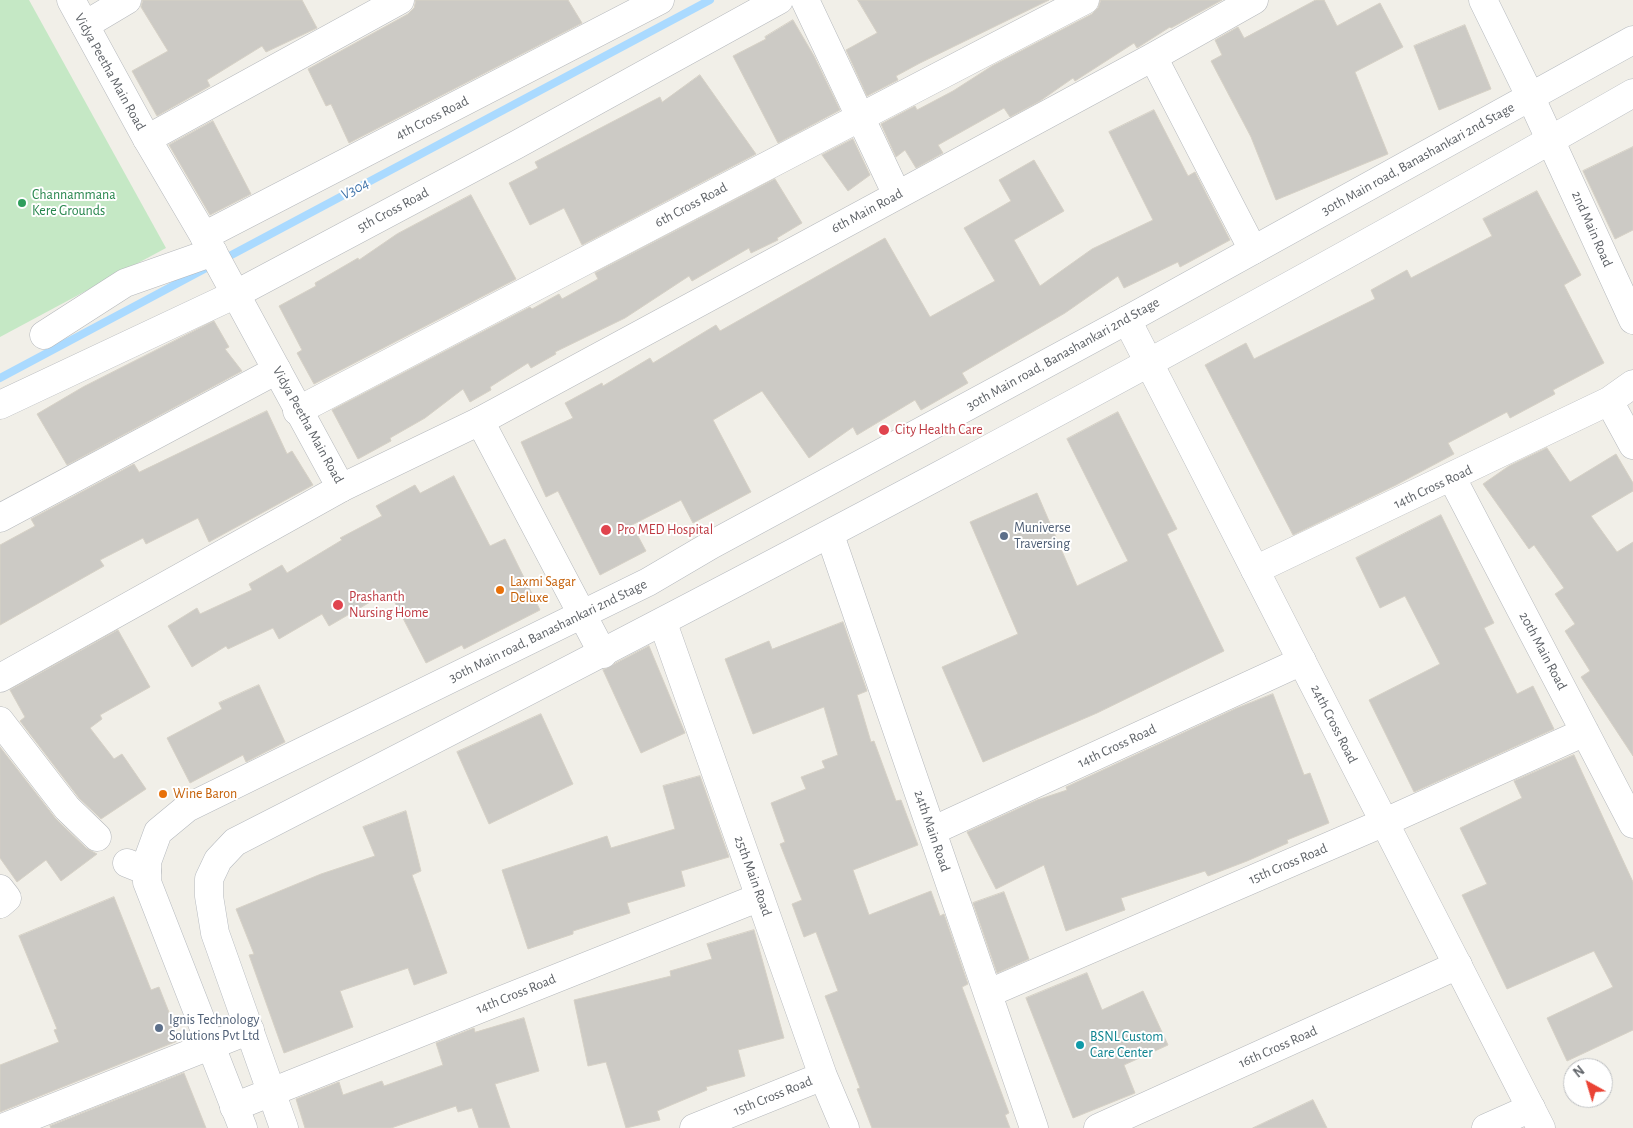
<!DOCTYPE html>
<html>
<head>
<meta charset="utf-8">
<style>
	body { margin:0 }
	#map { position:relative; width:1633px; height:1128px; overflow:hidden; background:#f1efe8; font-family:"Alegreya Sans",sans-serif }
	canvas { display:block }
	.north { position:absolute; left:1563px; top:1058px; width:50px; height:50px; box-sizing:border-box; background:#fff; border:1px solid #bfc1c3; border-radius:50%; rotate:321deg; font-size:14px; font-weight:700; line-height:20px; text-align:center; color:#5f6368 }
	.north::after { content:''; display:block; margin:auto; width:18px; height:22px; background:#ea4335; clip-path:polygon(50% 0,100% 100%,50% 72%,0 100%) }
</style>
</head>
<body>
<div id="map">
<canvas width="1633" height="1128"></canvas>
<div class="north">N</div>
</div>
<script>
const ctx = document.querySelector('canvas').getContext('2d');
ctx.lineJoin = 'round';
function paint(path, color) { ctx.fillStyle = color; ctx.fill(path, 'evenodd'); }
function stroke(path, color, width, dash) { ctx.strokeStyle = color; ctx.lineWidth = width; ctx.lineCap = dash ? 'butt' : 'round'; ctx.setLineDash(dash || []); ctx.stroke(path); }
function drawText(font, color, halo, rows, align = 'center') {
  ctx.font = font + ' "Alegreya Sans",sans-serif'; ctx.lineWidth = 4; ctx.setLineDash([]); ctx.textBaseline = 'middle'; ctx.strokeStyle = halo; ctx.fillStyle = color; for (const [text, x, y, turn = 0] of rows) {
    ctx.save(); ctx.translate(x, y); ctx.rotate((+turn || 0) * Math.PI / 180); ctx.textAlign = isNaN(turn) ? turn : align; if (halo) ctx.strokeText(text, 0, 0); ctx.fillText(text, 0, 0); ctx.restore();
  }
}
paint(new Path2D(`
	M0,0H29L166,248L0,337Z`), '#c5e8c5');
stroke(new Path2D(`
	M222,260L710,0
	M0,378L210,266`), '#aadaff', 8);
const building = new Path2D(`
	M143,0H302L317,28L266,52L262,46L207,80L210,86L157,116L132,71L168,51L141,7Z
	M416,0H568L582,23L349,143L331,104L326,106L308,69L408,14L414,8Z
	M858,0H1049L920,63L896,76L898,80L867,96L846,50L877,33Z
	M1101,0H1222L1171,28L1170,27L1137,48L1134,43L1075,81L1073,78L1040,101L1010,117L1004,108L938,145L943,153L916,168L905,150L896,157L881,124L915,106L917,110L953,91L992,66L1092,14L1098,8Z
	M1316,0H1324L1337,26L1380,3L1403,47L1355,72L1388,154L1276,200L1251,137L1211,61L1222,55L1215,40L1238,27L1244,38Z
	M793,20L814,56L840,110L778,143L733,56L766,39L765,37Z
	M1465,25L1491,89L1439,110L1414,46Z
	M700,75L756,154L582,245L564,208L530,225L509,183L538,168L535,162L660,97L662,102Z
	M1154,110L1188,176L1195,172L1230,240L1180,267L1178,262L1124,288L1118,276L1065,313L962,373L968,383L921,410L915,400L857,435L853,427L809,458L762,391L713,420L751,492L693,523L681,500L632,525L646,551L600,575L558,491L546,497L521,442L573,418L565,403L602,383L603,386L650,358L653,363L716,325L720,331L885,238L930,317L995,281L964,228L1011,201L999,180L1034,160L1064,211L1014,240L1040,286L1092,249L1153,220L1109,132Z
	M213,121L251,194L210,215L169,145Z
	M853,139L870,175L848,191L822,155Z
	M1633,147V230L1615,239L1583,171Z
	M775,179L802,223L777,238L778,240L751,253L749,248L692,281L689,276L625,318L555,352L556,354L531,368L528,363L490,387L491,390L470,402L463,389L425,418L390,438L391,441L358,459L332,410L530,307L532,309L559,294L562,299L598,279L595,273Z
	M1537,191L1581,275L1564,285L1604,363L1553,390L1555,394L1510,418L1507,412L1448,443L1454,454L1396,485L1293,535L1205,365L1246,343L1254,359L1375,299L1371,290L1407,270L1411,278L1492,236L1483,219Z
	M471,195L516,279L314,384L297,353L302,350L279,306L316,286L315,283L358,258L359,260L397,234Z
	M214,321L229,347L225,349L242,371L67,465L37,414L83,387Z
	M267,411L287,454L292,451L313,485L209,542L198,518L146,544L143,538L100,560L104,566L0,625V545L35,526L31,519L134,464L139,472Z
	M1118,412L1177,529L1167,534L1224,651L1097,713L983,762L942,667L1018,634L970,522L1037,493L1077,586L1128,561L1067,439Z
	M1547,448L1570,482L1616,454L1633,483V491L1591,516L1617,552L1633,542V756L1581,677L1590,671L1565,631L1575,624L1555,594L1564,588L1534,545L1529,549L1483,484L1509,466Z
	M454,476L490,546L505,539L540,610L464,649L462,645L426,663L389,591L329,626L322,614L279,639L273,628L228,649L226,646L192,667L168,626L197,608L200,614L252,590L249,584L282,565L287,573L342,540L340,538L382,516L376,506L415,485L420,493Z
	M1441,515L1494,623L1484,628L1517,694L1533,686L1554,729L1414,792L1369,700L1440,664L1405,596L1380,608L1356,558Z
	M843,622L867,691L857,695L871,742L874,741L896,801L901,800L918,845L853,870L869,915L931,891L940,916L944,914L968,984L962,987L1009,1113L1005,1115L1010,1128H872L857,1089L860,1088L825,996L838,991L816,932L804,937L792,904L802,900L780,844L785,842L771,803L806,789L801,777L825,768L822,761L838,755L824,707L753,734L725,659L769,641L772,649Z
	M118,630L150,687L100,715L102,719L90,728L114,759L122,754L146,789L101,819L79,798L20,721L25,717L10,690Z
	M649,646L685,733L641,753L603,670Z
	M259,685L285,742L246,762L243,755L190,783L167,738L222,709L219,703Z
	M1273,694L1304,775L1310,773L1329,823L1287,840L1288,843L1247,861L1208,876L1205,871L1121,898L1125,910L1066,931L1044,865L996,889L967,832L1037,800L1067,790L1066,787L1237,708Z
	M541,714L573,784L489,824L457,752Z
	M0,747L56,819L86,848L97,854L61,881L46,860L17,882L0,858Z
	M1574,755L1633,882V1030L1567,1061L1547,1018L1613,987L1594,951L1507,989L1462,895L1487,884L1460,828L1522,798L1514,781Z
	M700,776L729,857L681,871L685,886L627,903L630,913L573,931V934L528,949L502,870L607,836L611,848L675,829L663,786Z
	M406,811L421,871L412,875L447,973L414,985L408,968L340,991L353,1027L284,1053L249,955L254,954L236,909L321,874L375,856L363,827Z
	M1004,892L1029,959L997,973L973,903Z
	M114,897L151,990L159,987L180,1040L0,1112V1065L59,1042L54,1030L57,1029L19,936Z
	M754,930L784,1038L738,1050L745,1076L706,1087L707,1090L657,1111L660,1120L626,1128L606,1062L588,1066L574,1000L671,976L670,971L712,959L707,944Z
	M1087,973L1102,1010L1143,991L1168,1045L1124,1065L1135,1093L1073,1118L1026,998Z
	M524,1018L539,1071L495,1084L510,1128H479L472,1108L458,1112L456,1106L391,1128H305L296,1099L339,1082L343,1095L382,1081L384,1086L443,1065L436,1043L474,1028L475,1032Z
	M184,1073L206,1128H51L50,1126Z
	M1313,1100L1327,1128H1253Z`);
paint(building, '#cccac5');
stroke(building, '#d6d1c6', 1);
const minor = new Path2D(`
	M805,0L897,195
	M85,25L127,0
	M1153,57L1253,250
	M1531,98L1633,320
	M147,139L400,0
	M204,236L660,0
	M44,335L125,283L213,252
	M1609,401L1633,445
	M0,405L236,294L516,145L779,0
	M297,411L1085,0
	M480,421L1153,57L1254,0
	M1452,478L1633,824
	M0,518L277,370
	M830,535L1034,1128
	M1255,570L1609,401L1633,384
	M663,623L823,1076L845,1128
	M0,678L341,488
	M0,721L67,808L97,837
	M932,831L1302,661
	M127,863L147,871
	M0,889L7,898L0,904
	M989,993L1385,822L1585,732
	M234,1107L760,897
	M2,1128L250,1030
	M694,1128L823,1076
	M1098,1128L1458,965
	M1486,1128L1531,1108`);
const tertiary = new Path2D(`
	M71,0L147,139L204,236L341,488L480,421L603,654
	M1127,320L1541,1128`);
const secondary = new Path2D(`
	M1483,0L1531,98
	M243,1128L147,882V862L158,832L187,808L648,582L711,545L1127,320L1633,40
	M284,1128L215,933L209,896V879L218,860L235,842C706,601 1174,356 1633,93`);
stroke(minor, '#b5b8bc', 29);
stroke(tertiary, '#b5b8bc', 29);
stroke(secondary, '#b6babf', 29);
stroke(minor, '#fff', 28);
stroke(tertiary, '#fff', 28);
stroke(secondary, '#fff', 28);
for (const [x, y, r, color] of [
	[22,203,5,"#2e9e5b"],
	[884,430,6,"#e0444e"],
	[606,530,6,"#e0444e"],
	[1004,536,5,"#5c6f8a"],
	[500,590,5,"#e8710a"],
	[338,605,6,"#e0444e"],
	[163,794,5,"#e8710a"],
	[159,1028,5,"#5c6f8a"],
	[1080,1045,5,"#0f9aa8"]
]) { const dot = new Path2D(); dot.arc(x, y, r, 0, 2 * Math.PI); ctx.fillStyle = color; ctx.fill(dot); stroke(dot, '#fff', 2); }
drawText('14px', '#5f6368', '#fff', [
	["Vidya Peetha Main Road",110,72,61],
	["4th Cross Road",432,118,-27],
	["30th Main road, Banashankari 2nd Stage",1418,159,-29],
	["6th Cross Road",691,205,-28],
	["5th Cross Road",393,210,-28],
	["6th Main Road",867,211,-28],
	["2nd Main Road",1592,229,66],
	["30th Main road, Banashankari 2nd Stage",1063,354,-29],
	["Vidya Peetha Main Road",308,425,61],
	["14th Cross Road",1433,487,-25],
	["30th Main road, Banashankari 2nd Stage",548,631,-26],
	["20th Main Road",1543,651,62],
	["24th Cross Road",1334,724,63],
	["14th Cross Road",1117,746,-25],
	["24th Main Road",932,831,71],
	["15th Cross Road",1288,864,-23],
	["25th Main Road",753,876,70],
	["14th Cross Road",516,994,-22],
	["16th Cross Road",1278,1047,-24],
	["15th Cross Road",773,1096,-22]
]);
drawText('14px', '#27864d', '#fff', [
	["Channammana",32,195],
	["Kere Grounds",32,211]
], 'left');
drawText('14px', '#be3a42', '#fff', [
	["City Health Care",895,430],
	["Pro MED Hospital",617,530],
	["Prashanth",349,597],
	["Nursing Home",349,613]
], 'left');
drawText('14px', '#4e5e75', '#fff', [
	["Muniverse",1014,528],
	["Traversing",1014,544],
	["Ignis Technology",169,1020],
	["Solutions Pvt Ltd",169,1036]
], 'left');
drawText('14px', '#c56008', '#fff', [
	["Laxmi Sagar",510,582],
	["Deluxe",510,598],
	["Wine Baron",173,794]
], 'left');
drawText('14px', '#0d838f', '#fff', [
	["BSNL Custom",1090,1037],
	["Care Center",1090,1053]
], 'left');
drawText('italic 15px', '#4174aa', '#fff', [
	["V304",355,189,-28]
]);
</script>
</body>
</html>
